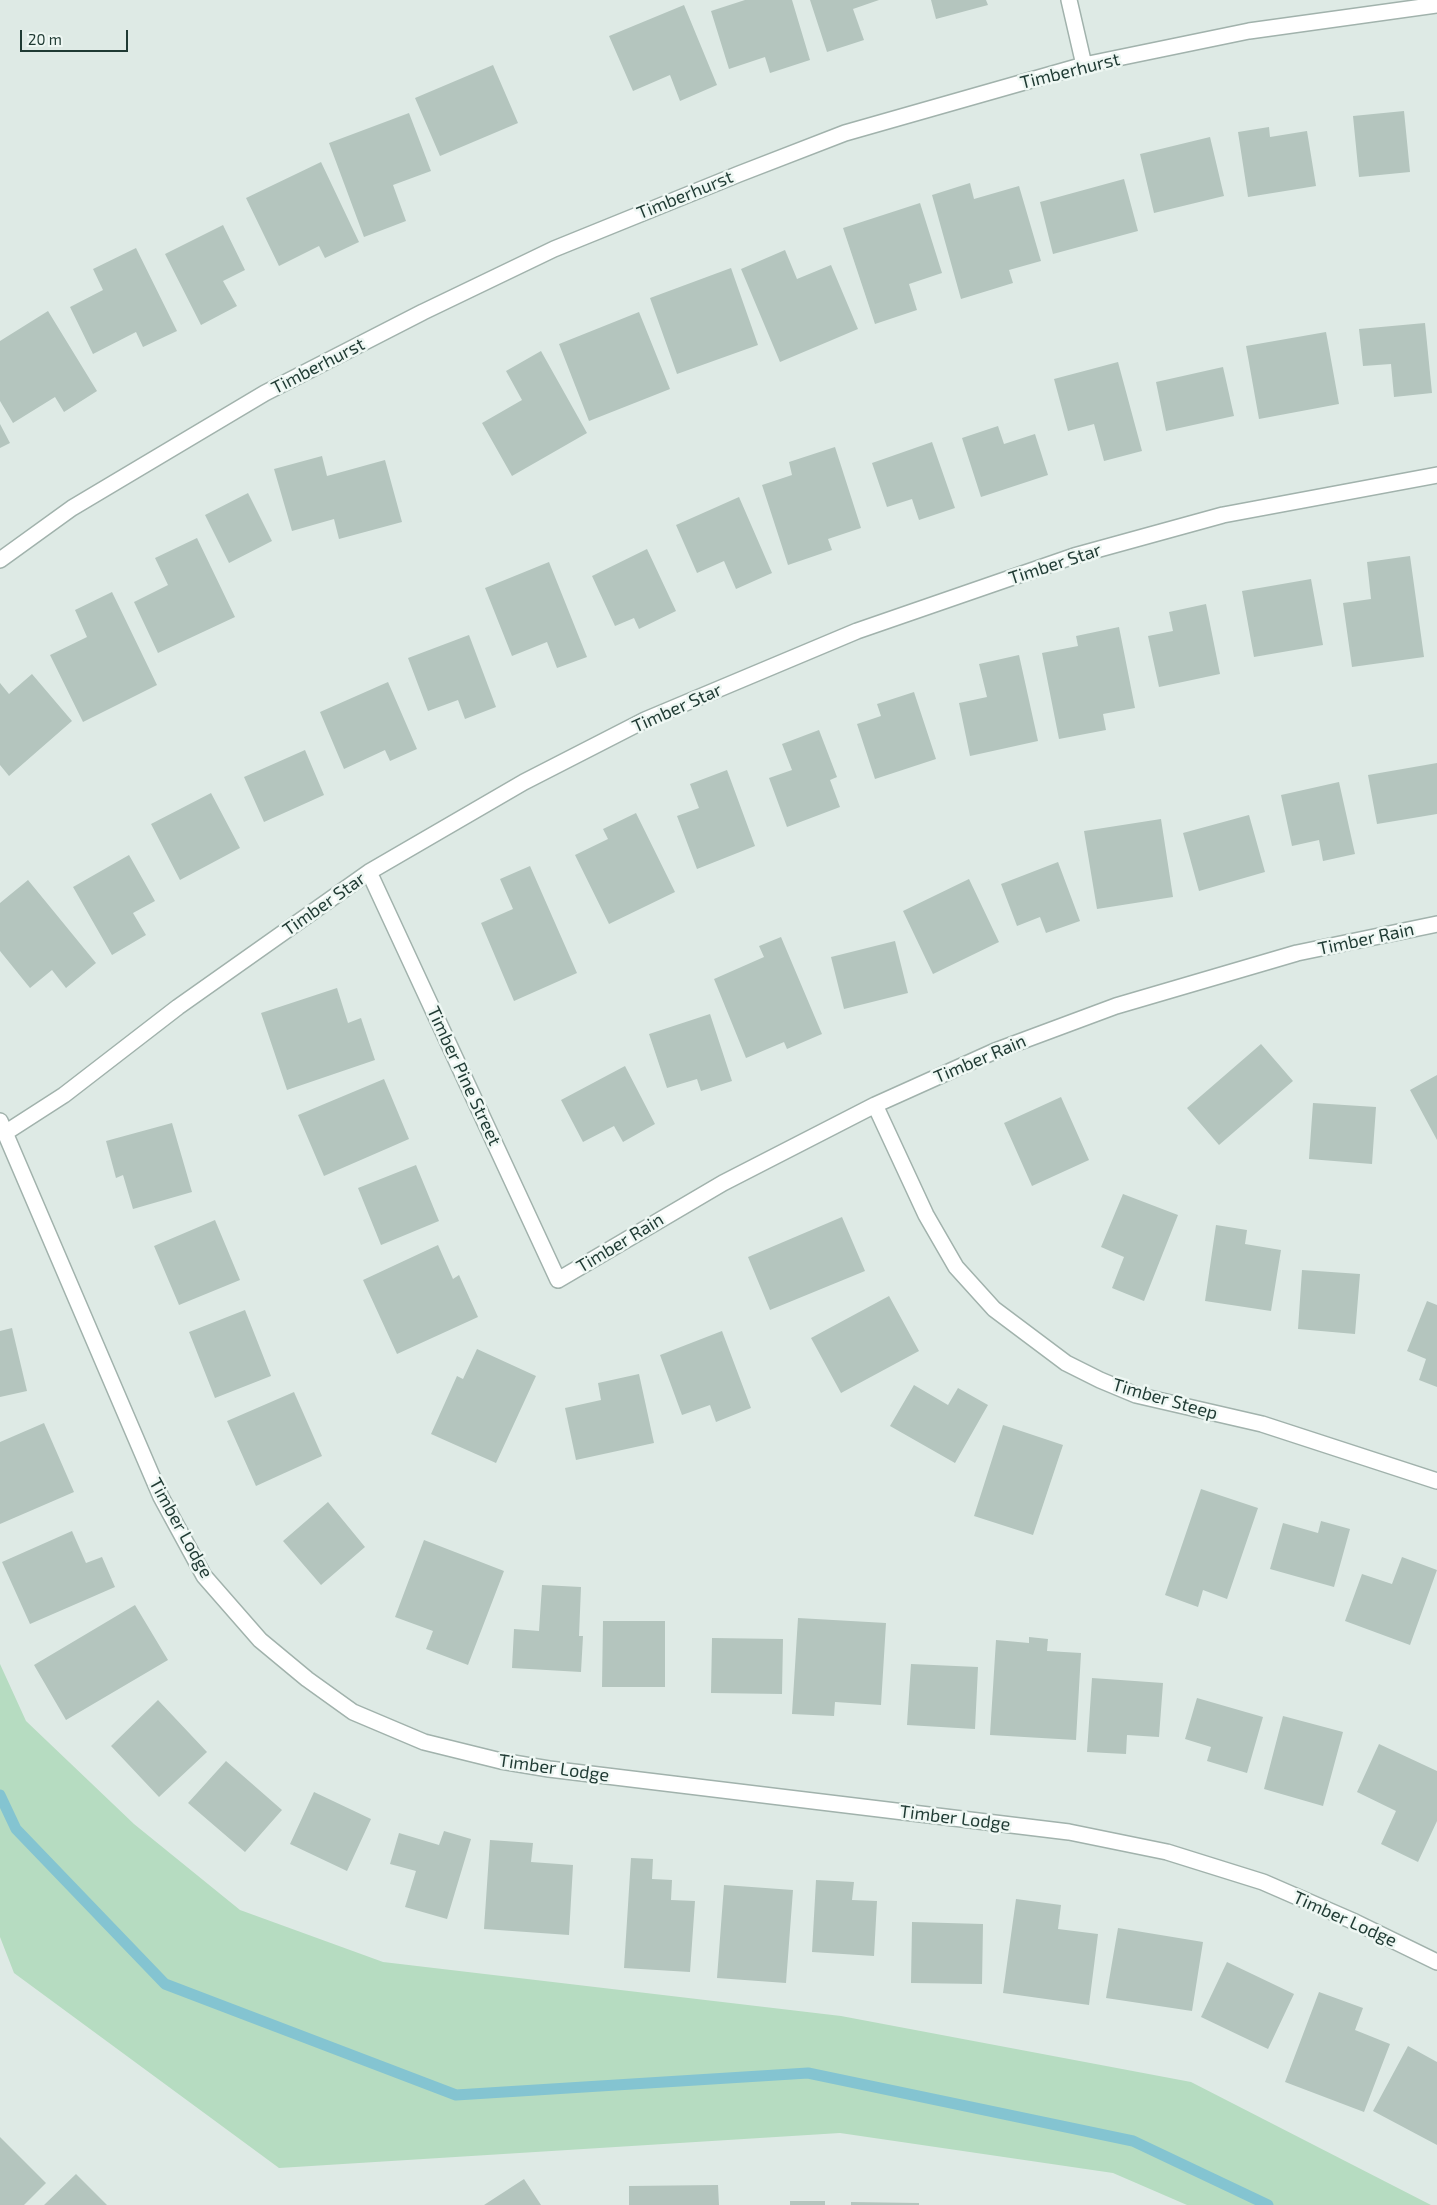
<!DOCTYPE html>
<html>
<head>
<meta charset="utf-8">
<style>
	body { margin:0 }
	#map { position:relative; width:1437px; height:2205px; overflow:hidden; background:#deeae5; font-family:"Exo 2",sans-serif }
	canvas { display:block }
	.scale { position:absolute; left:20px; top:30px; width:108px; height:22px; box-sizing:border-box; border:2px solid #1f3a33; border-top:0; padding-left:6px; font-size:15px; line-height:18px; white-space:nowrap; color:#1f3a33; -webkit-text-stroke:4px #eef7f3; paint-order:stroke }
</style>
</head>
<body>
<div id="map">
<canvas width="1437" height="2205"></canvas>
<div class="scale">20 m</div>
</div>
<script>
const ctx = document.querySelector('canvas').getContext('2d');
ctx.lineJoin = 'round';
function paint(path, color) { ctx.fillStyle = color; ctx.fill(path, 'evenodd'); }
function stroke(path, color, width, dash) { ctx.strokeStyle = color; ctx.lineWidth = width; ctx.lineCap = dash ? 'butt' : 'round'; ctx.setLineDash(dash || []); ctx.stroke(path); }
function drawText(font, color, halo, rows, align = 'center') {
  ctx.font = font + ' "Exo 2",sans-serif'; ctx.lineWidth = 5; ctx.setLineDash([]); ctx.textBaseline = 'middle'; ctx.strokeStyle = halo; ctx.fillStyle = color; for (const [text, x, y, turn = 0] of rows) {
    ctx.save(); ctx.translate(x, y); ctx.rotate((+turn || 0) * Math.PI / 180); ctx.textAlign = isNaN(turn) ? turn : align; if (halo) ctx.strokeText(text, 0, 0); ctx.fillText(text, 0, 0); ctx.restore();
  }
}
paint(new Path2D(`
	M0,1664L26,1721L134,1824L240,1910L383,1962L841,2016L1191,2082L1431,2205H1187L1113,2173L840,2133L279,2168L14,1973L0,1937Z`), '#b6dcc1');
stroke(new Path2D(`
	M0,1795L16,1829L165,1984L456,2095L808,2073L1133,2141L1268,2205`), '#84c4d1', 11);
paint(new Path2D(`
	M745,0H792L810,60L770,73L765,57L729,69L711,11Z
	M810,0H879L853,9L864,40L827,52Z
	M931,0H986L988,5L936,19Z
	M684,5L717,85L680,101L670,75L633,91L609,36Z
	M493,65L518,123L440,156L415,98Z
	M1404,111L1410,172L1359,177L1353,116Z
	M409,113L431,171L393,185L406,221L364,237L329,143Z
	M1269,127L1270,137L1307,131L1316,186L1248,197L1238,132Z
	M1210,137L1224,196L1154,213L1140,154Z
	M321,162L359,242L325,258L319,246L279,266L246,198Z
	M1124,179L1138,231L1053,254L1040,202Z
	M970,183L974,199L1019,186L1041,261L1009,270L1013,283L961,299L932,195Z
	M920,203L942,273L909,284L917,310L875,324L843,228Z
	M223,225L245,270L223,281L237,306L201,325L165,254Z
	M136,248L177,331L143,347L136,332L93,354L70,307L103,290L93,269Z
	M785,250L797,279L831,265L858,329L780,362L741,269Z
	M731,268L758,345L677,374L650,298Z
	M48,311L97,391L64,412L55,397L13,423L0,401V341Z
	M639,312L670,389L589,421L559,344Z
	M1425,323L1432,393L1394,397L1391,364L1363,366L1359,329Z
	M1326,332L1339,404L1259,419L1246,346Z
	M541,351L587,433L512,476L482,423L522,400L506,371Z
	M1118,362L1142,451L1104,461L1094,424L1068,431L1054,379Z
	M1223,367L1234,416L1166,431L1156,382Z
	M0,424L10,443L0,448Z
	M998,426L1004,444L1035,434L1048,475L981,497L962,438Z
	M932,442L955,508L919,520L912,499L887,507L872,463Z
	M835,447L861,528L828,539L832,550L788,565L762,485L792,475L789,462Z
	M322,456L327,476L385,460L402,522L339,539L334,519L292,531L274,469Z
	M248,493L272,541L229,563L205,515Z
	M739,497L772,573L736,589L724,561L697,573L676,525Z
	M197,538L235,617L158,653L134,602L168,585L155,558Z
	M647,549L676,611L639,629L634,618L615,626L592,576Z
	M1410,556L1424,657L1352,667L1343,603L1371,599L1367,562Z
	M549,562L587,657L557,668L547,642L512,656L485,588Z
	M1311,579L1323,645L1254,657L1242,591Z
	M112,592L157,685L83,722L50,655L87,637L75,610Z
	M1206,604L1220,674L1159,687L1148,636L1173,631L1169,612Z
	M1119,627L1135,708L1103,714L1106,730L1059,739L1042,653L1078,646L1076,636Z
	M469,635L496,707L465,719L458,700L428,711L408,658Z
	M1019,655L1038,741L970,756L959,703L987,697L979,664Z
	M32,674L72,721L9,776L0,765V683L9,694Z
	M388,682L417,749L390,761L385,750L344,769L320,712Z
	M914,692L936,759L875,779L857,724L881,716L877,704Z
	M819,730L837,777L830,780L840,807L787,827L769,778L792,770L782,744Z
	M305,750L324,795L264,822L244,777Z
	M1437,763V814L1377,824L1368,775Z
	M727,770L755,846L697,869L677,816L699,808L690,784Z
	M1339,782L1355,854L1323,861L1319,840L1292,846L1281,795Z
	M211,793L240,848L180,880L151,824Z
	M636,813L675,892L609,924L575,855L608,839L603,829Z
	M1249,815L1265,872L1199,891L1183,833Z
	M1161,819L1173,897L1097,909L1084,831Z
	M129,855L155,901L133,913L146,935L112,955L73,887Z
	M1058,862L1080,921L1046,933L1040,917L1017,926L1001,884Z
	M530,866L577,973L514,1001L481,923L513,909L500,879Z
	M969,879L999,942L933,974L903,911Z
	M28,880L96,963L66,988L52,970L30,988L0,951V903Z
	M781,937L822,1034L787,1049L784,1042L746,1058L714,979L764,957L759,946Z
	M895,941L908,993L844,1009L831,957Z
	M337,988L348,1023L361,1018L375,1060L287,1090L261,1013Z
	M710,1014L732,1081L701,1091L697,1079L667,1088L649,1034Z
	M1261,1044L1293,1081L1219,1145L1187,1108Z
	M625,1066L655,1124L623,1142L614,1126L583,1142L561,1100Z
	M1437,1075V1140L1410,1090Z
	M384,1079L409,1139L324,1176L298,1115Z
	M1061,1097L1089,1160L1032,1186L1004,1123Z
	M1313,1103L1376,1107L1372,1164L1309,1159Z
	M172,1123L192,1192L133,1209L123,1175L116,1178L106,1141Z
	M416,1165L439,1221L381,1245L358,1188Z
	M1123,1194L1178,1215L1144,1301L1112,1288L1124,1257L1101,1247Z
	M842,1217L865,1271L770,1310L748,1257Z
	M215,1220L240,1280L179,1305L154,1246Z
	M1216,1225L1247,1230L1245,1244L1281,1250L1271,1311L1205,1301Z
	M438,1245L453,1279L459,1275L478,1317L397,1354L363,1280Z
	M1302,1270L1360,1274L1355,1334L1298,1329Z
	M889,1296L919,1351L841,1393L811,1338Z
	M1427,1301L1437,1305V1387L1419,1380L1426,1359L1407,1351Z
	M245,1310L271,1376L215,1398L189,1332Z
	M12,1328L27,1391L0,1397V1331Z
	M722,1331L751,1408L716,1422L710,1405L682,1415L660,1355Z
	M477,1349L536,1376L496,1463L431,1434L457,1376L463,1379Z
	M639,1374L654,1443L576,1460L565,1408L601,1400L598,1383Z
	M914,1385L948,1405L958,1388L988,1405L955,1463L890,1426Z
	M294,1392L322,1456L256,1486L227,1421Z
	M44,1423L74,1492L0,1524V1442Z
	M1003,1425L1063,1445L1033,1535L974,1516Z
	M1201,1489L1258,1508L1227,1599L1203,1590L1198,1607L1165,1595Z
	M328,1502L365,1547L321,1585L283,1541Z
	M1321,1521L1350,1529L1334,1587L1270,1569L1283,1523L1318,1533Z
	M72,1531L86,1563L102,1557L115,1587L30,1624L2,1562Z
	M424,1540L504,1571L468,1665L426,1649L433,1631L395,1617Z
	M1402,1557L1437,1570L1410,1645L1345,1621L1362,1574L1392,1584Z
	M542,1585L581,1587L579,1636H583L581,1672L512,1668L514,1629L539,1631Z
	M135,1605L168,1660L66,1720L34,1665Z
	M798,1618L886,1623L881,1705L835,1702L834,1716L792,1714Z
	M603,1621H665V1687H602Z
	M1029,1637L1048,1639L1047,1651L1081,1653L1076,1740L990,1735L996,1640L1029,1643Z
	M712,1638L783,1639L782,1694L711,1693Z
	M911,1664L978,1667L975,1729L907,1725Z
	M1092,1678L1163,1683L1159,1737L1127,1735L1126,1754L1087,1752Z
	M1197,1698L1263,1717L1247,1773L1207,1761L1211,1747L1185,1739Z
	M158,1700L207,1752L159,1797L111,1746Z
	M1283,1716L1343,1732L1323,1806L1264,1789Z
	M1379,1744L1437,1771V1821L1418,1862L1381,1844L1396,1811L1357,1792Z
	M226,1761L282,1810L245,1852L188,1803Z
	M314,1792L371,1819L347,1871L290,1844Z
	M444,1831L471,1839L447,1919L405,1907L416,1871L390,1864L399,1833L439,1845Z
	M490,1840L533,1843L531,1862L573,1865L569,1935L484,1929Z
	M631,1858L653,1859L652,1879L672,1880L671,1900L695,1901L690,1972L624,1968Z
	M816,1880L854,1882L852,1900L877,1901L874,1956L812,1952Z
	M724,1885L793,1890L786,1983L717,1978Z
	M1016,1899L1061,1905L1058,1929L1098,1934L1089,2005L1003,1993Z
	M912,1922L983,1924L982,1984L911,1983Z
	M1118,1928L1203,1942L1192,2011L1106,1998Z
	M1227,1962L1294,1994L1268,2049L1201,2017Z
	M1319,1992L1363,2008L1355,2030L1390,2044L1364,2112L1285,2082Z
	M1408,2046L1437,2062V2145L1373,2111Z
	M0,2137L46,2183L24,2205H0Z
	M76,2174L107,2205H44Z
	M524,2179L541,2205H484Z
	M718,2185L719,2205H629V2186Z
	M790,2201H825V2205H790Z
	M851,2202L919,2203V2205H851Z`), '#b4c5be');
const minor = new Path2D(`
	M1069,0L1084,65
	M0,560L72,508L265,393L423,312L554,249L739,174L845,133L1084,65L1249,31L1437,5
	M369,872L558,1280L723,1183L875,1105L995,1051L1116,1006L1297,953L1437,924
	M875,1105L926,1215L956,1267L994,1309L1066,1363L1100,1380L1136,1395L1262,1424L1437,1481
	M0,1121L161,1497L204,1576L260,1640L307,1679L353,1712L424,1742L501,1761L549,1769L1069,1832L1167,1852L1263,1882L1355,1922L1437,1962
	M5,1133L64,1095L178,1007L369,872L524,782L645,720L857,631L1074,556L1223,515L1437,475`);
stroke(minor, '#a1b2ac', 18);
stroke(minor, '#fff', 15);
drawText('18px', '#1f3a33', '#eef7f3', [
	["Timberhurst",1070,71,-14],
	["Timberhurst",685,195,-22],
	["Timberhurst",318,366,-27],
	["Timber Star",1055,564,-18],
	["Timber Star",677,708,-24],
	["Timber Star",324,904,-35],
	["Timber Rain",1366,939,-12],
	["Timber Rain",980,1059,-23],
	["Timber Pine Street",464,1076,65],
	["Timber Rain",620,1243,-31],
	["Timber Steep",1165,1399,16],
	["Timber Lodge",181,1528,61],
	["Timber Lodge",554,1768,8],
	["Timber Lodge",955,1818,7],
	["Timber Lodge",1345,1919,24]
]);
</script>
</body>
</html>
